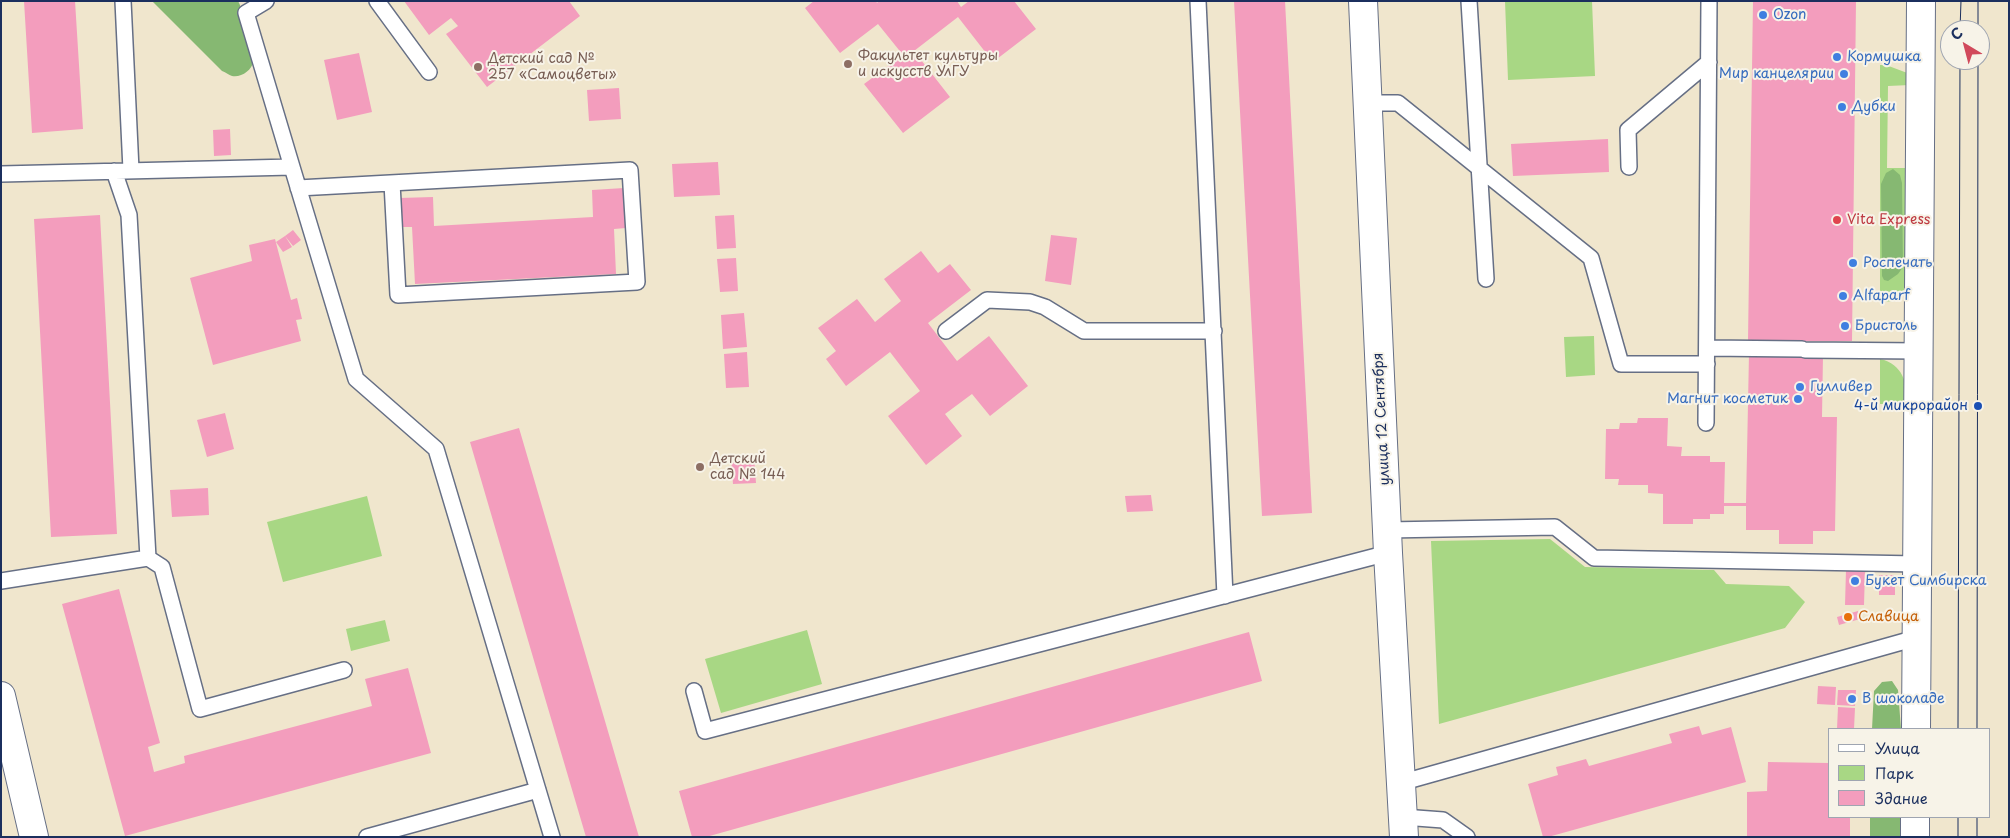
<!DOCTYPE html>
<html>
<head>
<meta charset="utf-8">
<style>
	body { margin:0 }
	#map { position:relative; width:2010px; height:838px; overflow:hidden; background:#f0e6cd; font-family:"Playpen Sans",sans-serif }
	canvas { display:block }
	.frame { position:absolute; inset:0; border:2px solid #1b2f5e; pointer-events:none }
	.legend { position:absolute; left:1828px; top:728px; width:162px; height:90px; box-sizing:border-box; background:#f7f3e8; border:1px solid #9fa5b1; margin:0; padding:6px 9px; list-style:none; font-size:15px; color:#1b2f5e }
	.legend li { display:flex; align-items:center; gap:10px; height:25px }
	.legend b { width:25px; border:1px solid #9fa5b1 }
	.north { position:absolute; left:1940px; top:20px; width:50px; height:50px; box-sizing:border-box; background:#f7f3e8; border:1px solid #9fa5b1; border-radius:50%; rotate:323deg; font-size:14px; font-weight:700; line-height:20px; text-align:center; color:#1b2f5e }
	.north::after { content:''; display:block; margin:auto; width:18px; height:22px; background:#d1495b; clip-path:polygon(50% 0,100% 100%,50% 72%,0 100%) }
</style>
</head>
<body>
<div id="map">
<canvas width="2010" height="838"></canvas>
<div class="frame"></div>
<ul class="legend">
<li><b style="height:6px;background:#fff"></b>Улица</li>
<li><b style="height:14px;background:#a8d784"></b>Парк</li>
<li><b style="height:14px;background:#f39dbd"></b>Здание</li>
</ul>
<div class="north">С</div>
</div>
<script>
const ctx = document.querySelector('canvas').getContext('2d');
ctx.lineJoin = 'round';
function paint(path, color) { ctx.fillStyle = color; ctx.fill(path, 'evenodd'); }
function stroke(path, color, width, dash) { ctx.strokeStyle = color; ctx.lineWidth = width; ctx.lineCap = dash ? 'butt' : 'round'; ctx.setLineDash(dash || []); ctx.stroke(path); }
function drawText(font, color, halo, rows, align = 'center') {
  ctx.font = font + ' "Playpen Sans",sans-serif'; ctx.lineWidth = 4; ctx.setLineDash([]); ctx.textBaseline = 'middle'; ctx.strokeStyle = halo; ctx.fillStyle = color; for (const [text, x, y, turn = 0] of rows) {
    ctx.save(); ctx.translate(x, y); ctx.rotate((+turn || 0) * Math.PI / 180); ctx.textAlign = isNaN(turn) ? turn : align; if (halo) ctx.strokeText(text, 0, 0); ctx.fillText(text, 0, 0); ctx.restore();
  }
}
paint(new Path2D(`
	M1505,1H1592L1595,76L1508,80Z
	M1880,65H1886L1910,74V85L1888,86L1887,168H1905V290L1895,301L1880,302Z
	M1594,336L1595,375L1566,377L1564,337Z
	M1880,359C1903,364 1907,383 1908,404H1880Z
	M367,496L382,556L283,582L267,522Z
	M1550,539L1585,567L1714,570L1726,584L1789,586L1805,602L1785,628L1439,724L1431,541Z
	M385,620L390,641L351,651L346,629Z
	M807,630L822,684L721,713L705,659Z`), '#a8d784');
paint(new Path2D(`
	M152,1H238C244,12 255,50 253,62C252,70 241,78 232,76C229,75 225,72 222,71Z
	M1893,169L1900,175L1902,183L1903,267L1898,274L1888,281L1884,280L1882,276L1881,184L1886,173Z
	M1892,681L1898,690L1901,729H1872L1874,691L1882,682Z
	M1870,817H1902V837H1870Z`), '#86b872');
paint(new Path2D(`
	M24,1H75L83,129L32,133Z
	M404,1H569L580,16L487,87L446,34L458,26L451,18L429,35Z
	M814,1H876L877,3L879,1H957L961,7L969,1H1014L1036,29L993,62L958,17L914,51L950,97L903,133L864,84L903,55L878,24L840,53L805,8Z
	M1234,1H1285L1312,513L1262,516Z
	M1753,1H1856L1852,341H1805V355H1823L1822,417H1837L1835,531H1813V544H1779V530H1746V506H1724V514H1710V519H1693V524H1663V494L1648,493V485H1618L1619,479H1605L1606,429H1619L1620,423H1637L1638,418H1668L1667,446L1682,447L1681,456H1710V462H1725L1724,503H1746L1749,354L1802,355V341L1748,340Z
	M359,53L372,112L337,120L324,60Z
	M619,88L621,119L589,121L587,90Z
	M230,129L231,155L214,156L213,130Z
	M1608,139L1609,172L1513,176L1511,144Z
	M718,162L720,195L674,197L672,164Z
	M624,188L626,228L614,229L616,274L415,284L412,227H401L399,198L433,197L434,226L593,217L592,190Z
	M100,215L117,534L51,537L34,219Z
	M734,215L736,248L717,249L715,216Z
	M293,230L301,240L293,246L285,236Z
	M1051,235L1077,238L1071,285L1045,281Z
	M285,236L292,247L283,252L276,242Z
	M275,239L291,300L297,298L302,319L296,320L301,341L213,365L190,278L252,261L249,245Z
	M921,251L938,273L950,264L971,290L928,323L957,361L989,336L1028,386L990,416L972,394L945,414L962,436L926,465L888,416L920,391L890,352L846,386L826,359L836,351L818,328L857,299L875,322L901,301L884,279Z
	M736,258L738,291L720,292L717,259Z
	M744,313L747,347L723,349L721,315Z
	M747,352L749,387L726,388L724,354Z
	M225,413L234,449L207,457L197,420Z
	M519,428L639,837H586L542,688L470,442Z
	M754,456L756,483L733,484L731,457Z
	M208,488L209,515L172,517L170,490Z
	M1151,495L1153,511L1127,512L1125,496Z
	M1846,570H1865L1864,605H1845Z
	M1879,575H1895V595H1879Z
	M119,589L160,743L148,747L154,772L185,763L184,756L372,706L365,679L408,668L431,753L125,836L62,604Z
	M1858,611L1860,619L1839,625L1837,617Z
	M1249,632L1262,681L706,837H692L679,791Z
	M1818,686L1836,687L1835,705L1817,704Z
	M1838,690H1856L1855,706L1837,705Z
	M1838,707L1855,708L1854,729H1837Z
	M1699,726L1702,735L1731,727L1746,782L1548,837H1543L1528,784L1558,775L1556,767L1564,765L1586,759L1589,766L1672,743L1669,734Z
	M1768,762L1829,763V817H1850V837H1747V792L1767,791Z`), '#f39dbd');
const lane = new Path2D(`
	M123,1L131,170
	M266,1L246,13L292,167
	M377,1L429,72
	M1198,1L1225,596
	M1469,1L1486,279
	M1367,103H1398L1591,258L1621,364H1707
	M1629,167L1628,130L1709,62
	M1,174L292,167L356,379L436,449L552,837
	M298,188L630,170L637,282L398,295L392,183
	M946,331L987,300L1030,302L1045,307L1084,331H1214
	M1707,348L1802,349
	M1805,350L1920,351
	M1706,423L1709,1
	M1387,530L1555,527L1594,558L1917,564
	M148,558L162,567L200,709L344,670
	M1,581L148,558L129,215L114,171
	M694,691L705,731L1388,553
	M1400,783L1916,638
	M1403,817L1443,820L1467,837
	M367,837L538,790`);
const street = new Path2D(`
	M1363,1L1388,553L1404,837
	M1,696L34,837
	M1916,729L1921,1
	M1915,837V817`);
stroke(lane, '#666f85', 18);
stroke(street, '#666f85', 30);
stroke(lane, '#fff', 15);
stroke(street, '#fff', 28);
stroke(new Path2D(`
	M1960,30L1961,1
	M1978,30V1
	M1958,729L1960,60
	M1977,729L1978,60
	M1958,817V837
	M1977,837V817`), '#1b2f5e', 1);
for (const [x, y, r, color] of [
	[1763,15,5,"#3f7fe0"],
	[1837,57,5,"#3f7fe0"],
	[848,64,5,"#8d6e63"],
	[478,67,5,"#8d6e63"],
	[1844,74,5,"#3f7fe0"],
	[1842,107,5,"#3f7fe0"],
	[1837,220,5,"#e0444e"],
	[1853,263,5,"#3f7fe0"],
	[1843,296,5,"#3f7fe0"],
	[1845,326,5,"#3f7fe0"],
	[1800,387,5,"#3f7fe0"],
	[1798,399,5,"#3f7fe0"],
	[1978,406,5,"#1a4fb4"],
	[700,467,5,"#8d6e63"],
	[1855,581,5,"#3f7fe0"],
	[1848,617,5,"#e8710a"],
	[1852,699,5,"#3f7fe0"]
]) { const dot = new Path2D(); dot.arc(x, y, r, 0, 2 * Math.PI); ctx.fillStyle = color; ctx.fill(dot); stroke(dot, '#f7f3e8', 2); }
drawText('14px', '#366cbe', '#f7f3e8', [
	["Ozon",1773,15],
	["Кормушка",1847,57],
	["Мир канцелярии",1834,74,"right"],
	["Дубки",1852,107],
	["Роспечать",1863,263],
	["Alfaparf",1853,296],
	["Бристоль",1855,326],
	["Гулливер",1810,387],
	["Магнит косметик",1788,399,"right"],
	["Букет Симбирска",1865,581],
	["В шоколаде",1862,699]
], 'left');
drawText('14px', '#785e54', '#f7f3e8', [
	["Факультет культуры",858,56],
	["и искусств УлГУ",858,72],
	["Детский сад №",488,59],
	["257 «Самоцветы»",488,75],
	["Детский",710,459],
	["сад № 144",710,475]
], 'left');
drawText('14px', '#be3a42', '#f7f3e8', [
	["Vita Express",1847,220]
], 'left');
drawText('14px', '#164399', '#f7f3e8', [
	["4-й микрорайон",1968,406]
], 'right');
drawText('14px', '#1b2f5e', '#f7f3e8', [
	["улица 12 Сентября",1382,419,-93]
]);
drawText('14px', '#c56008', '#f7f3e8', [
	["Славица",1858,617]
], 'left');
</script>
</body>
</html>
